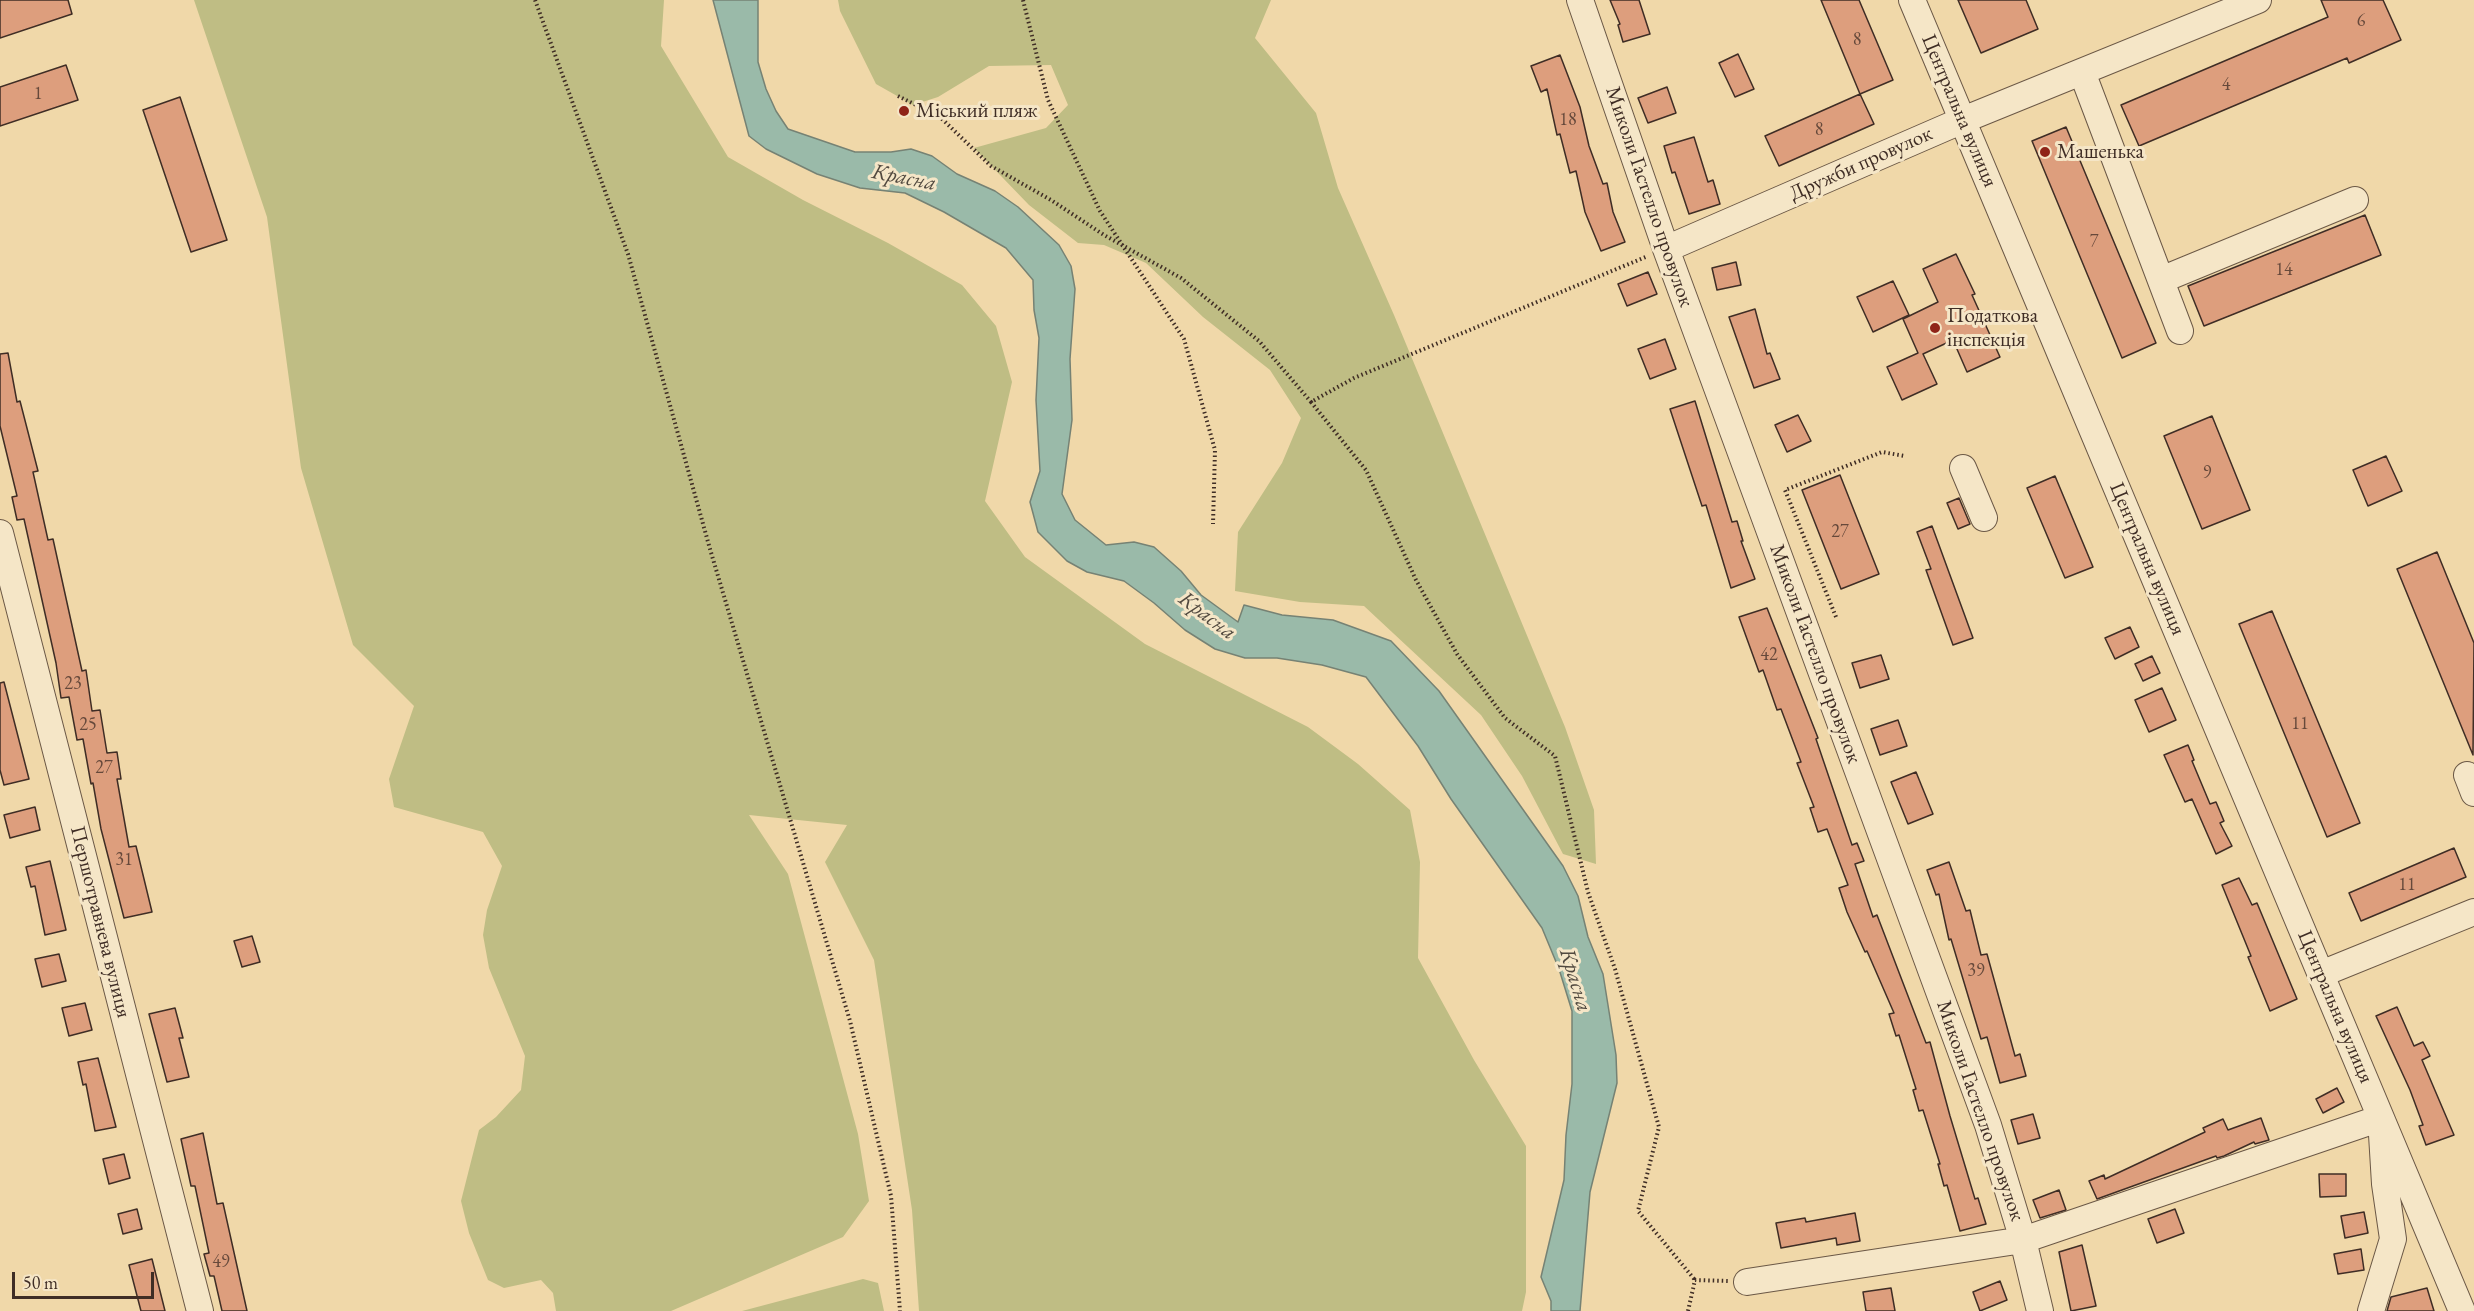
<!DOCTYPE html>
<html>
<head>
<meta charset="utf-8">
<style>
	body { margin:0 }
	#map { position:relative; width:2474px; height:1311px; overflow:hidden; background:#f0d8a9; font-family:"EB Garamond",serif }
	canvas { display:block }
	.scale { position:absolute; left:12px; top:1272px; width:142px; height:27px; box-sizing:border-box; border:3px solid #3f2d25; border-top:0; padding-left:8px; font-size:18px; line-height:21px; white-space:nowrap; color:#3f2d25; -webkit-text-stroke:4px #f5e6c7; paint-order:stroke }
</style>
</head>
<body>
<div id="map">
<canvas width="2474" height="1311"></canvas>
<div class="scale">50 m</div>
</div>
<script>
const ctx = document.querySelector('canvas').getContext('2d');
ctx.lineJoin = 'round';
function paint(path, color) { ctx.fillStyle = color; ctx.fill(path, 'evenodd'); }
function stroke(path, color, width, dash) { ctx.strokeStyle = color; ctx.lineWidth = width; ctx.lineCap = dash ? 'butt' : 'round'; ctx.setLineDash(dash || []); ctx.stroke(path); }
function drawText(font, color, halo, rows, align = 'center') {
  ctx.font = font + ' "EB Garamond",serif'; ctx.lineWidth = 6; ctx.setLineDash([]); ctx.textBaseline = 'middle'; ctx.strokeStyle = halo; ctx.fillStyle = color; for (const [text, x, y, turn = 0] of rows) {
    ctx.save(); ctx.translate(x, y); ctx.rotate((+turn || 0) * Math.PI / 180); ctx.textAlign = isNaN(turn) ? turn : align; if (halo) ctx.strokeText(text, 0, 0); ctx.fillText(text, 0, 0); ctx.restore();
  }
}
paint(new Path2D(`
	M194,0H664L661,46L728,157L803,200L888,243L962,285L996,326L1012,382L985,501L1025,557L1145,644L1308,727L1358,764L1410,810L1420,862L1418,958L1474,1060L1526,1146V1292L1522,1311H919L912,1210L874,960L825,862L847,825L749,815L788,874L858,1134L869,1201L843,1237L671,1311H556L553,1293L541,1280L504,1288L488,1280L469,1233L461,1201L479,1130L496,1117L521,1090L525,1056L489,968L483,935L487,910L502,866L483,832L394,807L389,779L414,706L353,645L301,468L267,217Z
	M838,0H1271L1255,38L1316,113L1338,188L1394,315L1565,727L1594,810L1596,864L1563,854L1522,776L1481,715L1364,606L1300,602L1235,591L1238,532L1282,463L1301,418L1270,370L1203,317L1146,263L1104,245L1078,243L1029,205L974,148L1046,128L1068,105L1051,65L989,66L938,97L913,105L876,84L840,11Z
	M863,1279L878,1283L884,1311H742Z`), '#bfbd84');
const water = new Path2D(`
	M713,0H758V62L766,89L776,111L788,129L855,152H891L911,149L932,156L957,174L995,191L1018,207L1059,245L1071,266L1075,289L1070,359L1072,420L1062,494L1075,520L1106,545L1134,542L1154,547L1181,571L1201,595L1238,622L1244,605L1282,615L1333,620L1391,641L1439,691L1563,866L1578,896L1588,937L1603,974L1616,1055L1617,1083L1590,1192L1580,1311H1551V1301L1541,1277L1564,1180L1566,1135L1572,1084V1011L1559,969L1542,928L1451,799L1418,746L1366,677L1322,665L1277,658H1245L1215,649L1185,630L1154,603L1124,581L1087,572L1067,561L1038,532L1030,502L1040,471L1036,400L1039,338L1034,310L1033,280L1006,248L944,212L905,193L860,188L817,174L766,149L749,136Z`);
paint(water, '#9abaa9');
stroke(water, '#768274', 1.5);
const building = new Path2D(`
	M0,0H68L72,14L0,38Z
	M1610,0H1639L1650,34L1623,42L1618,25L1620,24Z
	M1821,0H1859L1893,80L1860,94Z
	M1958,0H2026L2038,29L1981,53Z
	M2321,0H2383L2401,40L2349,63L2347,58L2139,146L2121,105L2328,17Z
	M1738,54L1754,89L1735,97L1719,63Z
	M1560,55L1580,107L1589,146L1603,184L1607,183L1613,212L1625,242L1601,251L1585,212L1576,171L1570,173L1560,134L1557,135L1547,89L1541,92L1531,66Z
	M66,65L78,100L0,126V87Z
	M1667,87L1676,113L1648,123L1638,98Z
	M1860,94L1874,124L1779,166L1765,136Z
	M180,97L227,240L191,252L143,110Z
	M2066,127L2156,343L2122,358L2032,141Z
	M1694,137L1708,182L1713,180L1720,204L1689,214L1675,172L1672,173L1664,146Z
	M2365,215L2381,255L2204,326L2188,286Z
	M1956,254L1975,294L1972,295L2000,357L1967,372L1953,340L1923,354L1937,384L1902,400L1887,367L1918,353L1903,319L1938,302L1923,269Z
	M1736,262L1741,285L1717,290L1712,268Z
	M1648,272L1657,294L1627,306L1618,284Z
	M1893,281L1909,315L1873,332L1857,297Z
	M1755,309L1767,354L1770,353L1780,379L1754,388L1729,317Z
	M1665,339L1676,369L1650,379L1638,349Z
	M8,353L17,402L20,401L38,471L33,472L48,540L53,539L82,671L86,670L92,711L100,710L107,753L117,752L121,779H117L129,847L136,846L152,912L124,918L101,829L93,783L91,784L83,739L77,740L69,697L61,698L56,663L24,519L17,520L12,497L17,496L0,426V354Z
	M1695,401L1732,522L1737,521L1743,541H1741L1755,579L1731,588L1706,505L1702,506L1670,409Z
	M1798,415L1811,441L1787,452L1775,425Z
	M2212,416L2250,510L2202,529L2164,436Z
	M2386,456L2402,491L2368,506L2353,470Z
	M1840,475L1879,574L1841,589L1802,490Z
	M2055,476L2093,567L2065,578L2027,488Z
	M1959,498L1970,524L1958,529L1947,503Z
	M1932,526L1973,638L1953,645L1926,570L1931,569L1917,532Z
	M2437,552L2474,643L2473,755L2397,569Z
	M1767,608L1818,738L1816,739L1852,845L1857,843L1864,861L1855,864L1873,917L1877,915L1926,1043L1930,1042L1950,1116L1975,1199L1978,1198L1986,1224L1960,1231L1947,1185L1944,1186L1938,1164H1940L1923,1110L1919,1111L1913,1090L1916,1089L1899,1035L1896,1036L1889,1014L1894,1013L1867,951L1865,952L1847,912L1839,888L1848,885L1827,829L1818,832L1810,808L1814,807L1797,763L1801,762L1781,709L1777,710L1763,670L1759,672L1739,617Z
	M2272,611L2360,823L2327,837L2239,624Z
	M2130,627L2139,647L2115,659L2105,638Z
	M1881,655L1889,679L1860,688L1852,663Z
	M2152,656L2160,673L2143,681L2135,664Z
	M4,682L29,779L4,785L0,770V683Z
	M2162,688L2176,720L2149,732L2135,700Z
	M1898,720L1907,746L1880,755L1871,729Z
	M2188,745L2194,760L2192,761L2210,804L2216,802L2224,821L2220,823L2232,846L2216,854L2192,799L2185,802L2164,755Z
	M1916,772L1933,814L1908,824L1891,782Z
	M35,807L40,830L10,838L4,815Z
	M2454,848L2466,877L2361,921L2349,893Z
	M50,861L66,930L45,935L35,886L31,887L26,867Z
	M1949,862L1966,911L1970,910L1981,955L1987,954L2015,1056L2020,1054L2026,1076L2000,1083L1987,1037L1981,1039L1951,939L1949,940L1939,894L1936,895L1927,870Z
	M2239,878L2252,905L2257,903L2297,999L2270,1011L2248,957L2251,956L2222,885Z
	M252,936L260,962L242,967L234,941Z
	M59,954L66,981L42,987L35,959Z
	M85,1003L92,1030L69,1036L62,1008Z
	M2397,1007L2414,1046L2423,1042L2430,1056L2422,1060L2454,1135L2426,1145L2419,1126L2423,1125L2410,1090L2376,1016Z
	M175,1008L183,1038H179L189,1077L167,1082L149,1014Z
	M98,1058L116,1127L95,1131L86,1084L83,1085L78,1062Z
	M2337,1088L2344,1102L2323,1113L2316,1099Z
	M2033,1114L2040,1138L2018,1144L2011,1120Z
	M2261,1118L2269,1140L2255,1144L2254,1142L2224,1156L2217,1158L2216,1156L2097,1199L2089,1181L2104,1175L2105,1179L2205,1132L2203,1128L2223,1119L2228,1130Z
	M203,1133L217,1204L223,1203L247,1311H222L214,1276H210L204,1254L209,1253L195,1186H191L181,1139Z
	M124,1154L130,1178L109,1184L103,1159Z
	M2319,1174H2346V1196L2320,1197Z
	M2059,1190L2066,1210L2040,1218L2033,1200Z
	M137,1209L142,1229L123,1234L118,1214Z
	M2175,1209L2184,1233L2157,1243L2148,1219Z
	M2364,1212L2368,1233L2345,1238L2341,1216Z
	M1855,1213L1860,1241L1837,1245L1836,1238L1781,1248L1776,1223L1805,1218L1806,1222Z
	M2082,1245L2096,1306L2071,1311L2059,1252Z
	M2361,1249L2364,1270L2338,1274L2334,1254Z
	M152,1259L165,1311H141L129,1265Z
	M2000,1281L2007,1300L1980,1311L1973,1292Z
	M1891,1288L1895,1311H1866L1863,1292Z
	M2427,1288L2434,1311H2387L2391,1297Z`);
paint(building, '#dd9e7d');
stroke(building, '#3f2d25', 1.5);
const minor = new Path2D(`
	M1580,0L1666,249L1988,1125L2023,1240L2040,1311
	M1912,0L2462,1311
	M2082,72L2180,331
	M1666,249L1963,120L2258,0
	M2161,280L2355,200
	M1963,468L1984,518
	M0,533L200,1311
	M2467,775L2474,793
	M2321,974L2474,912
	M1747,1282L2023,1240L2381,1118L2385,1184L2393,1239L2371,1311`);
stroke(minor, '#6b5846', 28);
stroke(new Path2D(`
	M535,0L628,254L710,549L850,1021L891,1196L900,1311
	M1023,0L1048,100L1100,211L1184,339L1215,450L1213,524
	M898,96L940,117L991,166L1051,200L1104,235L1181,278L1259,341L1311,402L1354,378L1648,256
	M1311,402L1366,470L1416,580L1457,654L1505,718L1555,756L1588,892L1615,969L1659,1127L1638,1211L1695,1280
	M1836,617L1785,490L1882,452L1905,456
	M1688,1311L1695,1280L1728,1281`), '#3f2d25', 4, [1.5, 3]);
stroke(minor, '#f5e6c7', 26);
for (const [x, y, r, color] of [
	[904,111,6,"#8f2418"],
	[2045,152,6,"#8f2418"],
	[1935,328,6,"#8f2418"]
]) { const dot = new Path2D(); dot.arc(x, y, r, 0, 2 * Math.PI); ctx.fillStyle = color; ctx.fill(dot); stroke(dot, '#f5e6c7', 2); }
drawText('18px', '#66493b', null, [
	["6",2361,21],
	["8",1857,40],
	["4",2226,85],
	["1",38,94],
	["18",1568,120],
	["8",1819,130],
	["7",2094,242],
	["14",2284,270],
	["9",2207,473],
	["27",1840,532],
	["42",1769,655],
	["23",73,684],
	["11",2300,724],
	["25",88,725],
	["27",104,768],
	["31",124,860],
	["11",2407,885],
	["39",1976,971],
	["49",221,1262]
]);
drawText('21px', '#3f2d25', '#f5e6c7', [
	["Міський пляж",916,111],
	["Машенька",2057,152],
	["Податкова",1947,316],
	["інспекція",1947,340]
], 'left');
drawText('21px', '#3f2d25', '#f5e6c7', [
	["Центральна вулиця",1959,111,67],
	["Дружби провулок",1861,164,-24],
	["Миколи Гастелло провулок",1649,197,71],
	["Центральна вулиця",2147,559,67],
	["Миколи Гастелло провулок",1815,654,70],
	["Першотравнева вулиця",100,922,76],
	["Центральна вулиця",2335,1007,67],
	["Миколи Гастелло провулок",1980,1111,71]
]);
drawText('italic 22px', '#51493f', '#f5e6c7', [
	["Красна",904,178,11],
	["Красна",1207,616,37],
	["Красна",1575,980,73]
]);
</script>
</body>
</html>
